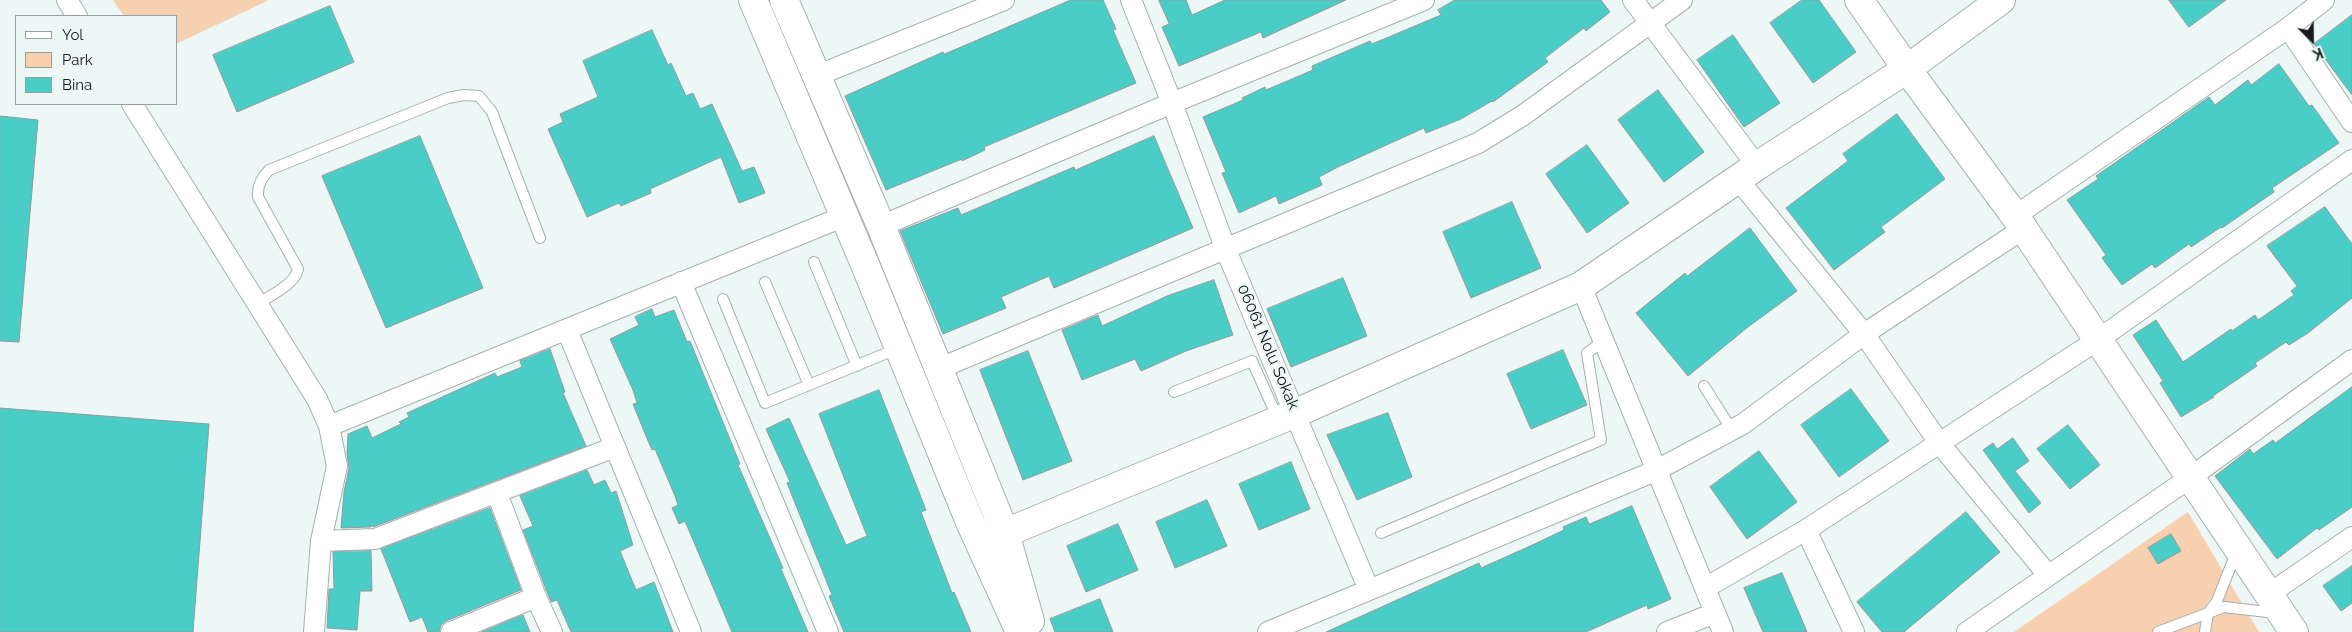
<!DOCTYPE html>
<html>
<head>
<meta charset="utf-8">
<style>
	body { margin:0 }
	#map { position:relative; width:2352px; height:632px; overflow:hidden; background:#ecf7f6; font-family:Raleway,sans-serif }
	canvas { display:block }
	.legend { position:absolute; left:15px; top:15px; width:162px; height:90px; box-sizing:border-box; background:#ecf7f6; border:1px solid #969e9e; margin:0; padding:6px 9px; list-style:none; font-size:15px; color:#151919 }
	.legend li { display:flex; align-items:center; gap:10px; height:25px }
	.legend b { width:25px; border:1px solid #969e9e }
	.north { position:absolute; left:2287px; top:15px; width:50px; height:50px; -webkit-text-stroke:4px #ecf7f6; paint-order:stroke; rotate:157deg; font-size:14px; font-weight:700; line-height:20px; text-align:center; color:#151919 }
	.north::after { content:''; display:block; margin:auto; width:18px; height:22px; background:#151919; clip-path:polygon(50% 0,100% 100%,50% 72%,0 100%) }
</style>
</head>
<body>
<div id="map">
<canvas width="2352" height="632"></canvas>
<ul class="legend">
<li><b style="height:6px;background:#fff"></b>Yol</li>
<li><b style="height:14px;background:#f6d0af"></b>Park</li>
<li><b style="height:14px;background:#4accc7"></b>Bina</li>
</ul>
<div class="north">K</div>
</div>
<script>
const ctx = document.querySelector('canvas').getContext('2d');
ctx.lineJoin = 'round';
function paint(path, color) { ctx.fillStyle = color; ctx.fill(path, 'evenodd'); }
function stroke(path, color, width, dash) { ctx.strokeStyle = color; ctx.lineWidth = width; ctx.lineCap = dash ? 'butt' : 'round'; ctx.setLineDash(dash || []); ctx.stroke(path); }
function drawText(font, color, halo, rows, align = 'center') {
  ctx.font = font + ' Raleway,sans-serif'; ctx.lineWidth = 5; ctx.setLineDash([]); ctx.textBaseline = 'middle'; ctx.strokeStyle = halo; ctx.fillStyle = color; for (const [text, x, y, turn = 0] of rows) {
    ctx.save(); ctx.translate(x, y); ctx.rotate((+turn || 0) * Math.PI / 180); ctx.textAlign = isNaN(turn) ? turn : align; if (halo) ctx.strokeText(text, 0, 0); ctx.fillText(text, 0, 0); ctx.restore();
  }
}
paint(new Path2D(`
	M113,0H269L176,44V16H124Z
	M2188,512L2259,632H2014Z`), '#f6d0af');
const building = new Path2D(`
	M1071,0H1103L1116,29L1113,30L1136,83L984,147L985,150L962,161V159L886,190L845,96L943,52L944,54Z
	M1159,0H1186L1192,15L1225,0H1346L1263,38L1261,32L1179,66L1162,27L1169,24Z
	M1455,0H1601L1610,12L1586,31L1584,28L1545,58L1548,62L1493,102L1492,101L1461,119L1426,133L1424,128L1338,167L1319,177L1322,185L1279,204L1276,196L1239,213L1222,173L1226,172L1203,117L1243,100L1242,98L1265,87L1266,90L1313,70L1312,66L1370,41L1372,44L1441,15L1438,10Z
	M1802,0H1819L1856,52L1813,83L1770,23Z
	M2169,0H2226L2189,27Z
	M330,6L354,62L237,112L213,55Z
	M2352,15V95L2314,44Z
	M652,30L668,65L671,63L686,96L693,93L700,109L712,104L742,171L754,167L765,193L739,203L721,157L650,189L651,193L621,206L619,203L587,217L548,129L563,122L560,114L598,97L583,61Z
	M1733,35L1780,103L1744,127L1697,60Z
	M2279,64L2309,106L2312,105L2339,143L2272,188L2274,192L2222,228L2221,227L2191,247L2189,244L2155,268L2152,264L2122,285L2102,258L2106,255L2067,200L2098,179L2096,176L2209,97L2215,105L2248,80L2251,85Z
	M1658,90L1704,152L1664,182L1618,120Z
	M1897,114L1945,179L1881,227L1885,232L1834,270L1786,208L1848,161L1843,154Z
	M0,116L38,120L19,342L0,341Z
	M420,136L483,288L386,328L322,176Z
	M1154,136L1193,228L1054,288L1049,276L1001,297L1006,308L943,334L900,231L958,208L961,215L1074,167L1075,170Z
	M1587,145L1629,203L1587,233L1546,174Z
	M1512,202L1541,268L1471,298L1443,232Z
	M2325,207L2352,244V298L2308,333L2289,345L2286,342L2255,363L2257,366L2213,396L2214,397L2181,417L2160,383L2163,381L2133,335L2156,320L2183,362L2231,329L2232,331L2255,315L2258,320L2294,295L2291,291L2297,286L2267,246Z
	M1750,228L1797,291L1748,327L1688,376L1636,313L1685,273L1687,276Z
	M1343,278L1367,336L1291,367L1267,309Z
	M1214,280L1233,335L1186,351L1141,371L1135,359L1082,380L1062,330L1098,315L1102,326L1167,296Z
	M652,309L655,317L674,310L687,342L690,341L740,464L738,465L783,568L781,569L808,632H732L685,521L679,524L672,508L678,505L675,496L655,449L652,450L646,436L633,404L637,403L633,390L610,339L639,325L635,317Z
	M550,349L565,392L563,393L586,446L373,527L371,524V527L341,528L344,492L349,468L347,454L348,434L367,426L372,438L401,424L399,422L409,417L407,413L495,373L497,377L522,367L520,361Z
	M1563,350L1587,405L1531,429L1507,374Z
	M1028,351L1072,461L1023,480L980,370Z
	M2352,387V507L2319,530L2317,528L2277,559L2215,476L2250,449L2253,454L2273,440L2275,443Z
	M1851,389L1889,441L1839,477L1801,425Z
	M879,390L926,510L921,512L952,593L954,592L971,632H844L829,596L832,595L787,483L790,482L766,429L789,418L846,545L867,536L819,414Z
	M0,408L209,424L193,632H0Z
	M1388,413L1412,477L1357,500L1327,435Z
	M2068,425L2100,465L2070,489L2037,449Z
	M2013,438L2029,461L2015,471L2041,503L2029,513L1983,450L1993,443L1997,449Z
	M1759,451L1797,502L1747,539L1710,487Z
	M1291,462L1310,509L1259,530L1239,484Z
	M587,470L594,485L605,480L611,493L616,491L633,545L620,551L636,590L654,582L673,632H571L557,600L551,602L523,530L533,526L520,496Z
	M1207,500L1227,546L1175,568L1156,522Z
	M1632,506L1671,599L1648,609L1647,605L1586,632H1326L1479,563L1481,568L1528,547L1564,530L1563,527L1586,517L1589,524Z
	M490,508L521,590L446,621L441,625L439,632H428L422,617L410,622L381,549Z
	M1966,512L2000,552L1904,632H1882L1857,602Z
	M1118,524L1138,570L1086,592L1067,546Z
	M2171,534L2181,551L2158,564L2148,548Z
	M371,551L372,591H360L357,630L327,628L329,589H334L333,552Z
	M2352,566V603L2341,611L2323,586Z
	M1782,573L1802,620L1807,632H1763L1744,588Z
	M1100,599L1113,632H1055L1050,619Z
	M523,615L530,632H482Z`);
paint(building, '#4accc7');
stroke(building, '#919c9b', 1);
const lane = new Path2D(`
	M814,262L857,366
	M765,282L809,385
	M723,299L765,403L899,348
	M258,304C270,295 295,285 298,269L258,197C257,186 261,178 269,170L448,98L464,95L479,96L492,112L540,238
	M1704,386L1732,430
	M1174,392L1252,361L1278,419
	M1381,533L1601,440L1587,353L1603,341
	M2158,632L2224,607L2276,613
	M2205,632L2208,613L2217,601L2236,553`);
const street = new Path2D(`
	M67,0L77,16
	M1131,0L1172,103L1226,250L1369,590
	M1633,0L1757,166
	M2288,28L2352,122
	M816,76L1004,0
	M132,104L317,399L329,426L337,466L321,541L314,632
	M1737,178L1864,334L1940,444L2048,575
	M2015,216L2288,28L2324,0
	M881,226L1172,103L1424,0
	M681,282L828,632
	M1581,286L1723,632
	M567,330L691,632
	M938,369L1478,143L1522,116L1682,0
	M329,426L845,216
	M497,493L536,597L552,632
	M1806,530L1854,632
	M321,541L375,539L615,447
	M1705,588L1806,530L2099,339L2352,160
	M2269,594L2352,537
	M451,632L536,597
	M1268,632L1655,471L1743,424L1864,334L2023,229
	M1667,632L1715,613
	M1967,632L2191,477L2352,360`);
const secondary = new Path2D(`
	M753,0L866,267L970,522L1020,632
	M784,0L881,226L1005,533L1030,621
	M1859,0L1907,69L2015,216L2294,632
	M1005,533L1296,413L1581,286L1757,166L1907,69L2001,0`);
stroke(lane, '#a6b0af', 12);
stroke(street, '#a6b0af', 22);
stroke(secondary, '#a6b0af', 30);
stroke(lane, '#fff', 10);
stroke(street, '#fff', 20);
stroke(secondary, '#fff', 28);
drawText('16px', '#151919', '#ecf7f6', [
	["06061 Nolu Sokak",1268,347,67]
]);
</script>
</body>
</html>
